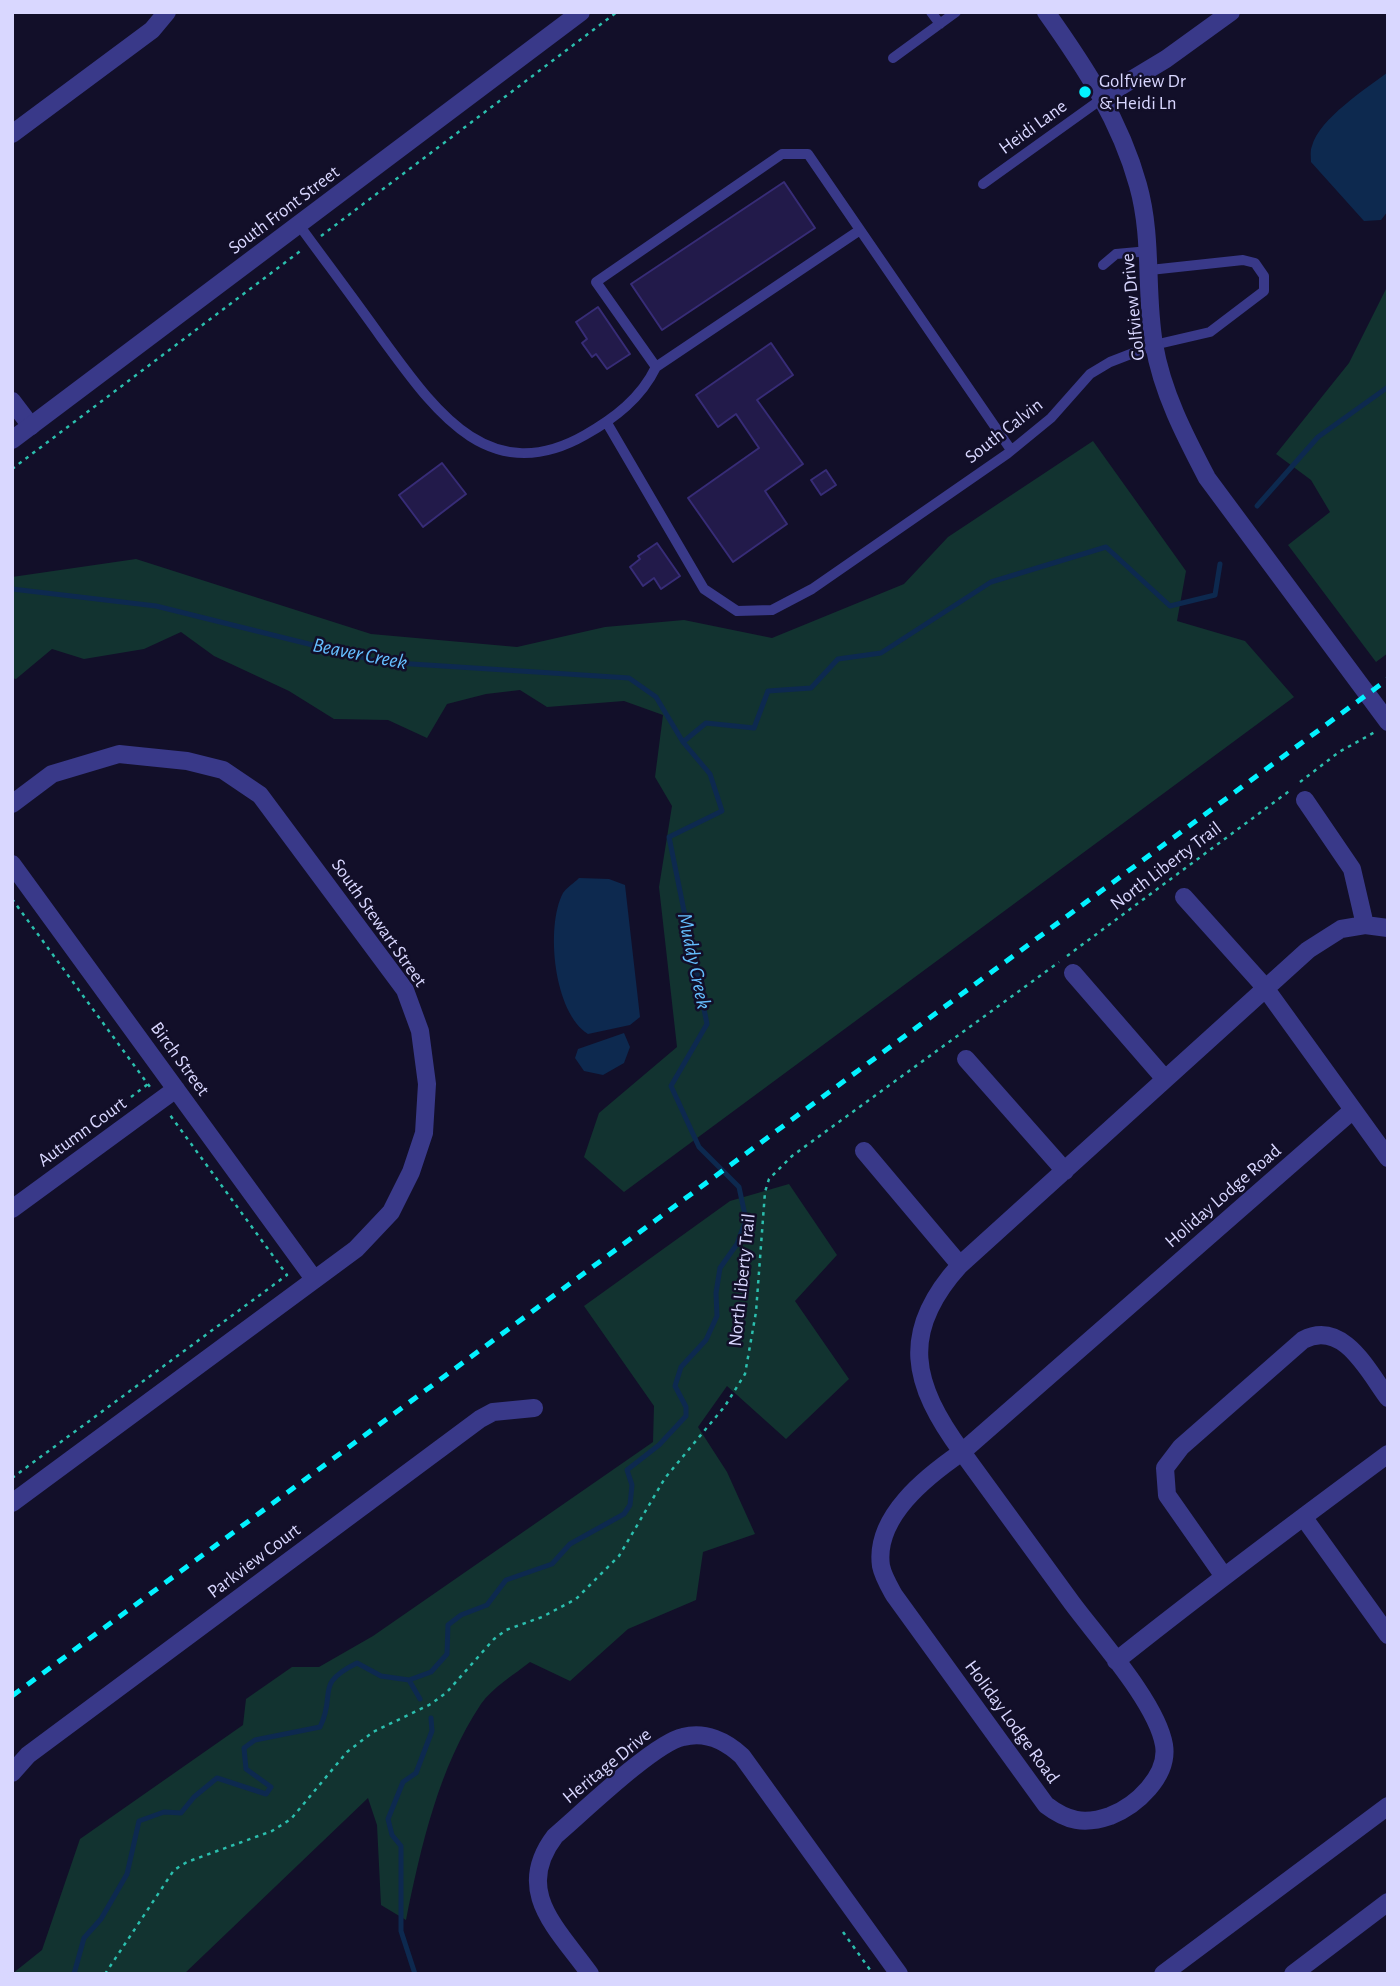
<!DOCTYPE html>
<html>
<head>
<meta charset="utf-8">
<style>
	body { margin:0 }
	#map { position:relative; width:1400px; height:1986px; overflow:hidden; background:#120f29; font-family:"Alegreya Sans",sans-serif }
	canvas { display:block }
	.frame { position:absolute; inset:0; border:14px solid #d9d7ff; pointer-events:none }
</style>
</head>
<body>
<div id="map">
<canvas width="1400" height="1986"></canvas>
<div class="frame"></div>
</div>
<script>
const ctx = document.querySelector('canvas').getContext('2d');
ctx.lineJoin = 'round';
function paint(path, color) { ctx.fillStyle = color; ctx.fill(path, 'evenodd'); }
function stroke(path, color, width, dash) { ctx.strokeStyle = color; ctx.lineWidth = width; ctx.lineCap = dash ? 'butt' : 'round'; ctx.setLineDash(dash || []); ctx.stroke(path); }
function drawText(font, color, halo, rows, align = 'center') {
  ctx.font = font + ' "Alegreya Sans",sans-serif'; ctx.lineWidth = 5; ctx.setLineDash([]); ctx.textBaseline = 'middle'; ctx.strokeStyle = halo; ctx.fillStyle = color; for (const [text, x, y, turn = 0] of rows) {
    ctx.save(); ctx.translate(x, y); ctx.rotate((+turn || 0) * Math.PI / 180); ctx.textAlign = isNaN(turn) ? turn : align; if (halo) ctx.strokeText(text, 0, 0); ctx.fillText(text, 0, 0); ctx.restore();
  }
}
paint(new Path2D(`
	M1388,285V653L1376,662L1288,545L1330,512L1311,480L1276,454L1349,363Z
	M1093,441L1186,571L1177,621L1245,641L1294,697L624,1192L584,1157L599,1113L677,1047L659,887L672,806L655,777L663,715L624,701L547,707L520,690L486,694L447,704L427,738L388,720L334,719L289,691L214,656L181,632L144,649L84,659L52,649L16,679L12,678V577L136,559L371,634L517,647L605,627L684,620L772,638L904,584L948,537Z
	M789,1184L837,1255L795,1301L849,1379L786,1439L727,1386L698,1427L727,1472L755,1534L703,1552L696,1600L628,1629L570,1681L530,1662C515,1674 492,1688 481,1704C439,1767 421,1846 406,1920L381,1905L377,1825L368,1798L184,1974H12L42,1950L80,1839L243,1725L246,1699L292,1667H319L373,1636L653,1442L654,1406L584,1306L730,1201Z`), '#123330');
paint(new Path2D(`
	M1388,72V211L1381,220L1364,221L1311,162C1311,157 1310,150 1312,146C1319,119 1367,88 1388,72Z
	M579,878L609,879L625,885L640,1017L630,1025L588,1034C554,1013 545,927 563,893C566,888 574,883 579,878Z
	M624,1033L630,1047L624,1063L603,1075L584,1071L575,1058L578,1049Z`), '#0d294f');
stroke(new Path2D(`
	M1257,506L1318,437L1388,387
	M12,589L156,606L381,662L629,678L656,697L683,742
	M409,1680L420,1699
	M74,1974L84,1938L101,1919L127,1874L139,1821L164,1812L181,1813L194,1797L217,1778L266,1794L271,1787L246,1769L244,1748L255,1740L320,1727C337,1693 313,1685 357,1663L381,1676L409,1680L431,1672L447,1654L448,1625L461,1615L487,1605L506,1580L552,1564L570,1544L624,1514L630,1505L632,1485L627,1470L659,1445L686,1416V1407L675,1386L681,1367L706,1340L717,1316L716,1293L720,1268L737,1244L746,1220L739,1187L699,1147L671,1086L707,1024L669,837L722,811L710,774L683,742L706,723L754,728L768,691L811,688L838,659L881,653L991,582L1106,547L1170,606L1215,595L1220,564
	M415,1974L401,1931V1846L392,1835L388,1819L403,1782L416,1773L432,1731L431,1718`), '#0d294f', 5);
const building = new Path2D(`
	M784,182L815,228L662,330L631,284Z
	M598,307L630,354L607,369L596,354L592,357L582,343L587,339L576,322Z
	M771,343L793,375L757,400L803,464L765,491L787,524L733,562L688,498L759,448L736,414L718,427L696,395Z
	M442,463L466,494L423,527L399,495Z
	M826,470L836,485L821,495L811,480Z
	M657,543L680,576L661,589L654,578L643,586L630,567L640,559L638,556Z`);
paint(building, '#221a4a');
stroke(building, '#372c77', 2);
stroke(new Path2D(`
	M321,236L617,12
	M12,469L303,249
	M1300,782L1339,752L1375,732
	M12,899L150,1087
	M1067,956L1292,789
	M131,1097L148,1084
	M12,1478L287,1275L170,1115
	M843,1932L873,1974
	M105,1974L174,1870L187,1862L272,1831L291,1819L347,1752L373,1732L431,1704L447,1692L494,1639L506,1630L542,1617L576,1599L619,1556L665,1478L725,1406L745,1374L756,1312L765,1192L769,1179L792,1156L1059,962`), '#2bbfae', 2.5, [3.5, 5]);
stroke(new Path2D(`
	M931,12L940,24
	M893,58L956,12
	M983,184L1103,98
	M299,225C326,262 354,299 381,337C432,406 487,491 585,435C615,418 641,398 656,367L596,282L782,154H808L1011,450
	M1103,265L1116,254L1149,251
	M656,367L860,230
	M607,423L704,589L737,611L772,610L812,589L1007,454L1051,418L1090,374L1110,362L1154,345L1210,332L1264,291V276L1255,263L1243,260L1150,270`), '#393989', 10);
stroke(new Path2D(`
	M1046,12C1085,67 1120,120 1138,185C1153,238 1145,292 1154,344C1162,392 1185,436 1207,478L1388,722
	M1103,97L1166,59L1231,12
	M12,134L152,30L167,12
	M12,401L31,426
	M1305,800L1352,869L1365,925L1388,928
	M12,804L52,774L119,754L187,761L223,770L260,795L405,990L420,1031L427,1084L424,1133L411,1172L391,1212L356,1249L12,1503
	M12,864L314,1279
	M1184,897L1263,985L1388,1158
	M1073,973L1165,1079
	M966,1059L1065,1171
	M1353,1110L962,1452C927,1476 874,1517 881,1566C883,1576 889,1586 894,1595L1046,1805C1067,1821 1084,1825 1110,1816C1136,1806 1169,1776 1164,1745C1157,1703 1098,1638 1072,1603C1035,1553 999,1502 962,1452C912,1384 899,1332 960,1265L1308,950L1341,929L1365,925
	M864,1151L960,1265
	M12,1209L176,1089
	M1304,1518L1388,1635
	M1223,1575L1167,1495L1165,1468L1181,1447L1303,1340C1343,1319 1368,1371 1388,1398
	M1116,1661C1205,1590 1296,1522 1388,1454
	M12,1773L28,1755L480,1419L493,1412L534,1408
	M590,1974C557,1928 513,1891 555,1836C581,1814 654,1743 683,1737C705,1731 726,1741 742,1756L899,1974
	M1163,1974L1388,1806`), '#393989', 18);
stroke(new Path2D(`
	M12,440L581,12
	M1293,1974L1388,1902`), '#393989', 18);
stroke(new Path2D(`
	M12,1696L1388,679`), '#03f2ff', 5, [10, 9]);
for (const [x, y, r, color] of [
	[1085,92,7,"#03f2ff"]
]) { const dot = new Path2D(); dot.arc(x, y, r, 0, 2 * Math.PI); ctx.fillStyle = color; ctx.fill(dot); stroke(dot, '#120f29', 2.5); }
drawText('19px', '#d9d7ff', '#120f29', [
	["Golfview Dr",1099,81],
	["& Heidi Ln",1099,103]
], 'left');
drawText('19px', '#d9d7ff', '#120f29', [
	["Heidi Lane",1033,127,-36],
	["South Front Street",284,210,-37],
	["Golfview Drive",1133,307,-96],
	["South Calvin",1004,431,-38],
	["North Liberty Trail",1166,866,-37],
	["South Stewart Street",379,923,55],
	["Birch Street",180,1059,54],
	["Autumn Court",82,1132,-36],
	["Holiday Lodge Road",1223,1196,-41],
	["North Liberty Trail",742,1280,-84],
	["Parkview Court",254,1561,-37],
	["Holiday Lodge Road",1012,1722,54],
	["Heritage Drive",607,1766,-39]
]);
drawText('italic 21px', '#65bfff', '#120f29', [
	["Beaver Creek",360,654,11],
	["Muddy Creek",694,961,78]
]);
</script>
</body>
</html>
